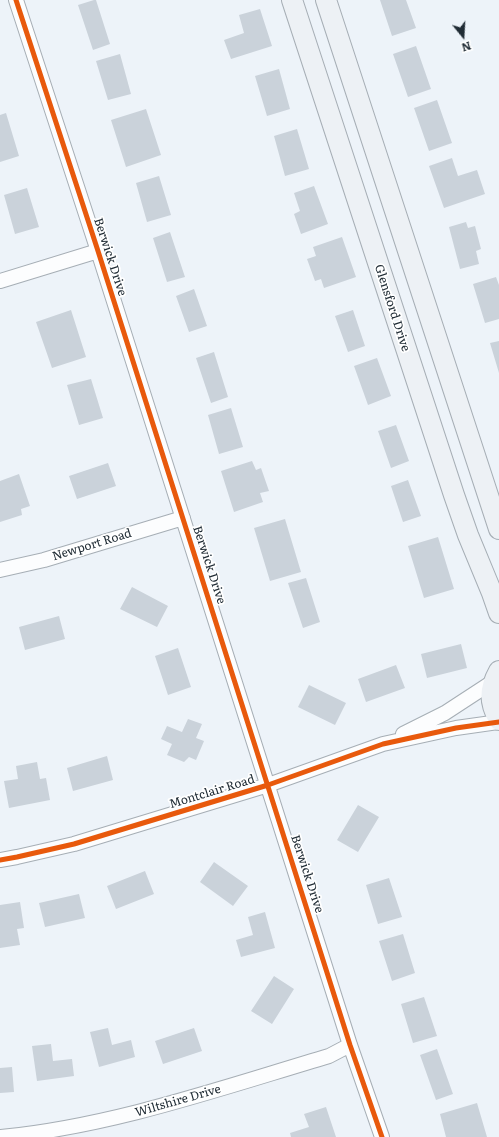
<!DOCTYPE html>
<html>
<head>
<meta charset="utf-8">
<style>
	body { margin:0 }
	#map { position:relative; width:499px; height:1137px; overflow:hidden; background:#edf3f9; font-family:Literata,serif }
	canvas { display:block }
	.north { position:absolute; left:443px; top:16px; width:40px; height:40px; -webkit-text-stroke:3px #fff; paint-order:stroke; rotate:162deg; font-size:11px; font-weight:700; line-height:16px; text-align:center; color:#202c35 }
	.north::after { content:''; display:block; margin:auto; width:14px; height:18px; background:#202c35; clip-path:polygon(50% 0,100% 100%,50% 72%,0 100%) }
</style>
</head>
<body>
<div id="map">
<canvas width="499" height="1137"></canvas>
<div class="north">N</div>
</div>
<script>
const ctx = document.querySelector('canvas').getContext('2d');
ctx.lineJoin = 'round';
function paint(path, color) { ctx.fillStyle = color; ctx.fill(path, 'evenodd'); }
function stroke(path, color, width, dash) { ctx.strokeStyle = color; ctx.lineWidth = width; ctx.lineCap = dash ? 'butt' : 'round'; ctx.setLineDash(dash || []); ctx.stroke(path); }
function drawText(font, color, halo, rows, align = 'center') {
  ctx.font = font + ' Literata,serif'; ctx.lineWidth = 3.5; ctx.setLineDash([]); ctx.textBaseline = 'middle'; ctx.strokeStyle = halo; ctx.fillStyle = color; for (const [text, x, y, turn = 0] of rows) {
    ctx.save(); ctx.translate(x, y); ctx.rotate((+turn || 0) * Math.PI / 180); ctx.textAlign = isNaN(turn) ? turn : align; if (halo) ctx.strokeText(text, 0, 0); ctx.fillText(text, 0, 0); ctx.restore();
  }
}
paint(new Path2D(`
	M94,0H96L110,44L93,50L78,5Z
	M380,0H406L416,28L392,36Z
	M260,9L272,46L231,59L224,40L244,33L239,15Z
	M416,46L431,89L408,97L393,54Z
	M120,54L131,94L108,100L96,61Z
	M279,69L290,109L267,116L255,76Z
	M437,100L452,143L429,151L414,108Z
	M146,109L161,155L126,167L111,120Z
	M6,113L19,156L0,162V115Z
	M297,129L309,169L285,176L274,136Z
	M452,158L458,176L477,170L485,194L444,208L429,166Z
	M159,176L171,215L147,222L136,183Z
	M314,186L328,224L301,234L294,214L300,211L294,193Z
	M27,188L39,227L15,234L4,195Z
	M466,222L468,228L475,226L481,249L476,251L479,264L460,269L449,227Z
	M170,232L185,277L167,282L153,238Z
	M342,237L356,277L324,288L321,279L315,281L307,259L316,256L313,247Z
	M496,277L499,285V319L485,323L473,284Z
	M194,289L207,326L189,332L176,296Z
	M71,310L86,357L52,368L36,322Z
	M353,310L365,346L348,352L335,316Z
	M499,341V373L490,343Z
	M214,352L228,397L211,403L196,358Z
	M377,358L391,396L368,405L354,366Z
	M91,379L103,418L79,425L67,385Z
	M231,408L243,447L219,454L208,415Z
	M396,425L409,461L391,468L378,431Z
	M252,461L256,470L261,468L269,491L260,493L263,502L234,512L221,471Z
	M108,463L116,486L77,499L69,476Z
	M19,474L30,506L21,509L22,515L0,522V481Z
	M408,480L421,516L403,522L391,486Z
	M285,519L301,572L270,581L254,528Z
	M438,537L454,589L424,598L408,546Z
	M306,578L320,622L303,628L288,583Z
	M132,587L168,606L157,627L120,609Z
	M59,616L65,639L25,650L19,627Z
	M461,644L467,668L427,678L421,654Z
	M178,648L191,687L168,695L155,656Z
	M396,665L405,688L366,702L358,679Z
	M309,685L346,703L335,725L298,707Z
	M188,719L202,724L196,738L204,741L196,760L189,757L184,762L167,755L172,744L161,739L167,726L182,732Z
	M107,756L113,780L73,791L67,768Z
	M37,762L40,779L46,778L50,800L9,808L4,781L18,779L16,766Z
	M358,805L379,817L358,852L337,840Z
	M214,862L248,886L233,906L200,882Z
	M145,871L154,894L116,909L107,886Z
	M389,878L402,917L378,924L366,885Z
	M79,894L85,918L45,927L39,903Z
	M20,902L24,928L17,929L20,945L0,948V905Z
	M265,912L275,948L241,957L236,940L253,935L248,917Z
	M403,934L415,973L392,981L379,941Z
	M274,976L294,989L272,1024L251,1011Z
	M424,997L437,1036L413,1043L401,1004Z
	M108,1028L112,1045L131,1040L135,1057L99,1067L90,1032Z
	M194,1028L202,1051L163,1064L155,1041Z
	M51,1044L53,1061L72,1059L74,1076L37,1081L32,1046Z
	M437,1049L453,1094L436,1100L420,1055Z
	M12,1067L14,1092L0,1093V1068Z
	M477,1103L487,1137H446L440,1114Z
	M326,1107L336,1137H291L290,1133L309,1127L304,1114Z`), '#cad2da');
const minor = new Path2D(`
	M16,0L98,251L350,1045L382,1137
	M0,281L98,251
	M0,570L44,560L183,518
	M403,734L445,713L494,681
	M0,860L17,857L74,844L268,785L383,744L456,728L499,722
	M1,1137C113,1126 221,1088 329,1056L350,1045`);
const secondary = new Path2D(`
	M292,0L454,495L468,535L492,593L499,613
	M326,0L499,529
	M499,671C489,689 489,702 499,720`);
stroke(minor, '#a6aeb5', 16);
stroke(secondary, '#a6aeb5', 22);
stroke(minor, '#fcfdfe', 14);
stroke(secondary, '#edf1f5', 20);
stroke(new Path2D(`
	M16,0L98,251L350,1045L382,1137
	M0,860L17,857L74,844L268,785L383,744L456,728L499,722`), '#e8590c', 5);
drawText('12px', '#202c35', '#fff', [
	["Berwick Drive",110,257,72],
	["Glensford Drive",392,308,72],
	["Newport Road",92,545,-17],
	["Berwick Drive",209,565,72],
	["Montclair Road",212,792,-17],
	["Berwick Drive",307,874,72],
	["Wiltshire Drive",178,1101,-16]
]);
</script>
</body>
</html>
